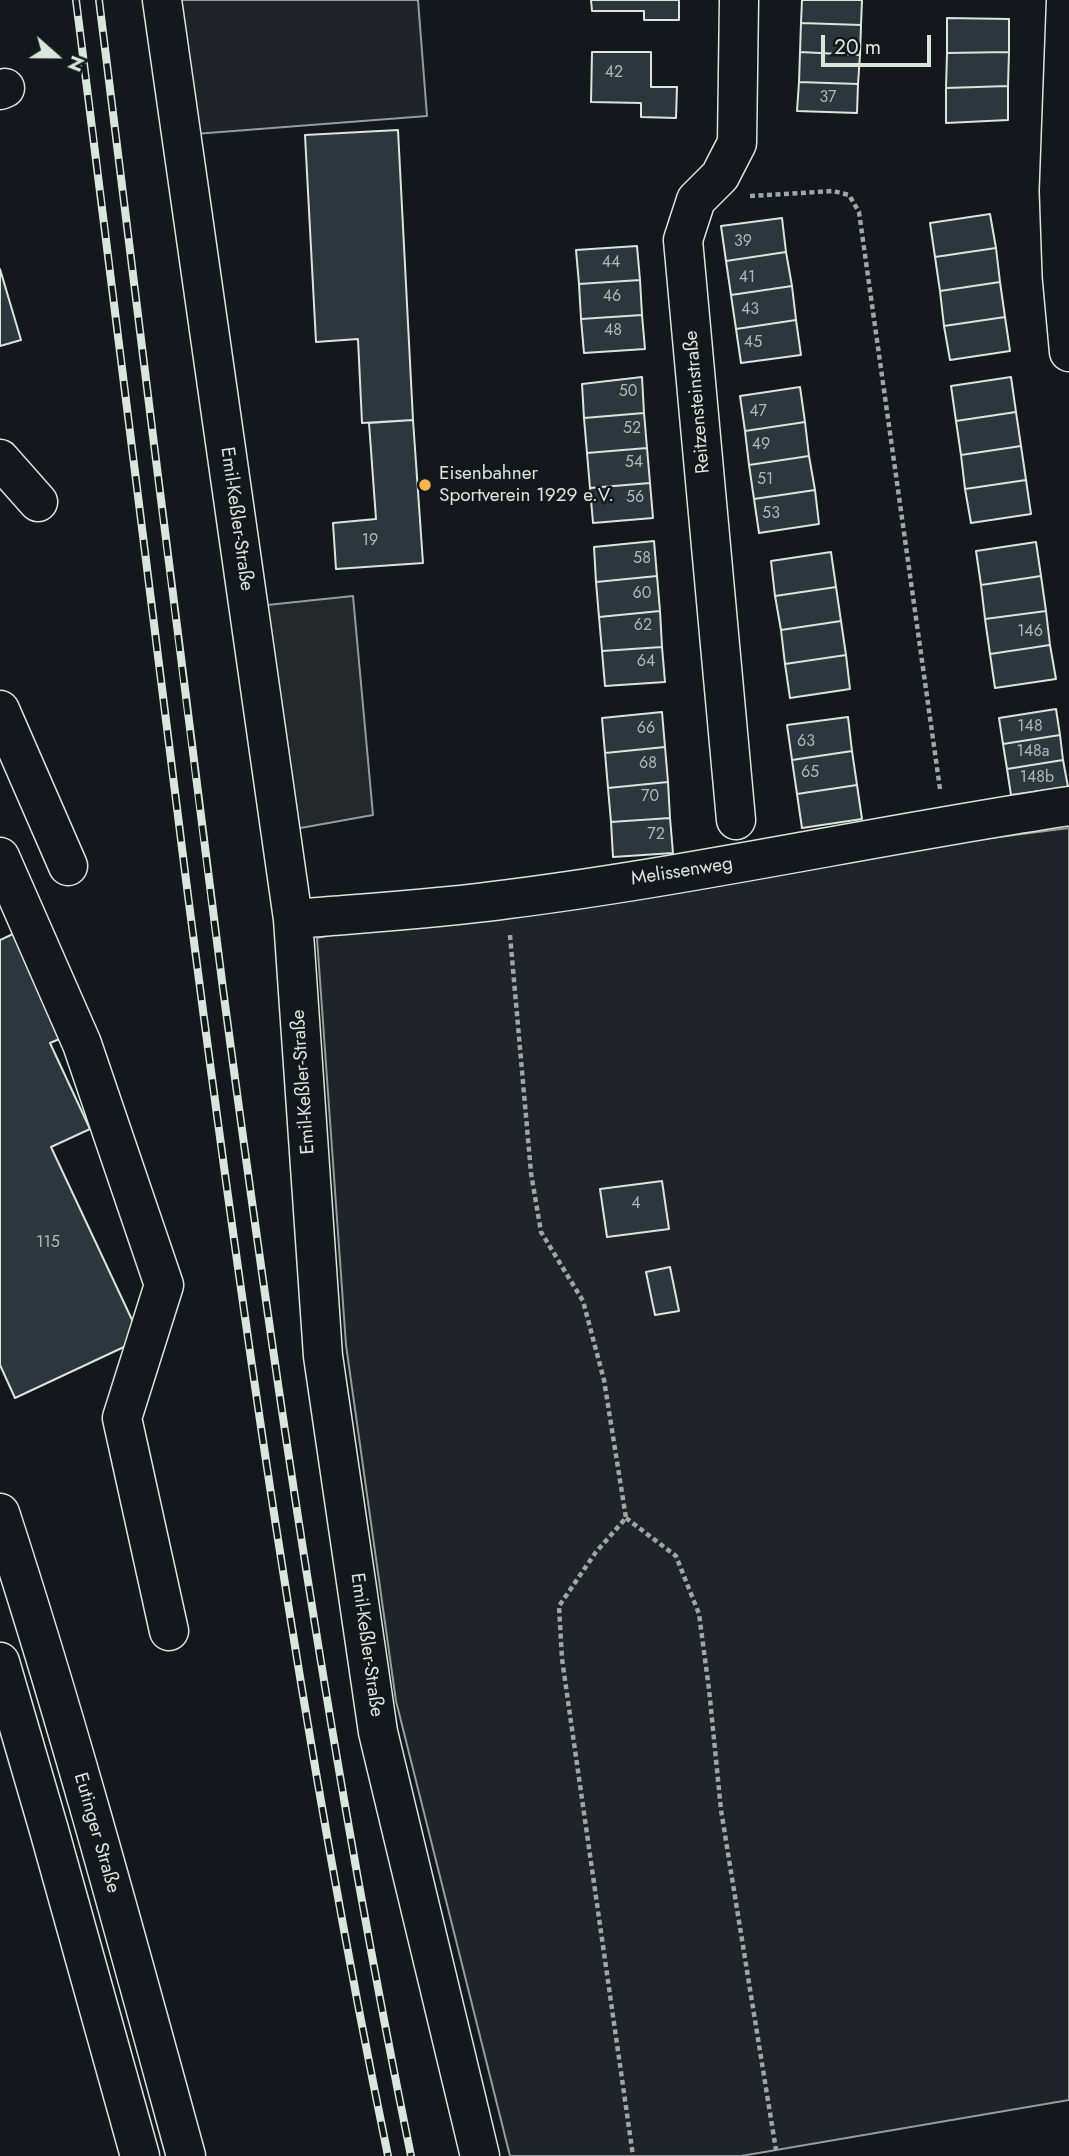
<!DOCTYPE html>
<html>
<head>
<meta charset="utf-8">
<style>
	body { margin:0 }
	#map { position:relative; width:1069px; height:2156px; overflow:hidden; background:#14181c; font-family:Jost,sans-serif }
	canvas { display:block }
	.north { position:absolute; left:21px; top:21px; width:70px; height:70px; -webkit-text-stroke:5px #14181c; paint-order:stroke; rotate:111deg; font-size:19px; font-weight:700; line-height:28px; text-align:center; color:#d8e6dc }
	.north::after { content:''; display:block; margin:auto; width:24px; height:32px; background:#d8e6dc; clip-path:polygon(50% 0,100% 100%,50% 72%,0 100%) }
	.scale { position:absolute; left:821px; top:35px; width:110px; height:32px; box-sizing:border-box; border:4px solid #d8e6dc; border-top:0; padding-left:9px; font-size:21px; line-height:24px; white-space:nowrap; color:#d8e6dc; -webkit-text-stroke:5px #14181c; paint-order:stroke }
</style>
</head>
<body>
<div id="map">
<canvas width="1069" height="2156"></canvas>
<div class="north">N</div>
<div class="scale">20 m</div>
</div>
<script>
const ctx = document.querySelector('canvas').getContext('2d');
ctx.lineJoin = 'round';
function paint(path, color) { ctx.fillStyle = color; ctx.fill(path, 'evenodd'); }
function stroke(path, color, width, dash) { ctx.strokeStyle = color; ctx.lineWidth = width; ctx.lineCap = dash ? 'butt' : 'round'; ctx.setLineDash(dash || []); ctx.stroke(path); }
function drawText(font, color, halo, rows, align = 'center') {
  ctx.font = font + ' Jost,sans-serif'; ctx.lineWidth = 5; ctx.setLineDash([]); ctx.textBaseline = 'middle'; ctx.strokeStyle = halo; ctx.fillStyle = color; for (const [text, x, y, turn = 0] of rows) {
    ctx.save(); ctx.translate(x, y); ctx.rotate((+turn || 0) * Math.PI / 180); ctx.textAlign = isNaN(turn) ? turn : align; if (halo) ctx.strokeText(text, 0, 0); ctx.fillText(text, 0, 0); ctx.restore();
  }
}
const green = new Path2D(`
	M172,0H418L427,116L182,135Z
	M1069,828V2100L741,2156H510L396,1701L346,1345L317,938L508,900Z`);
paint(green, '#202428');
stroke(green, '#939e99', 2);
const parking = new Path2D(`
	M353,596L373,815L295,829L267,605Z`);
paint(parking, '#24282b');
stroke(parking, '#939e99', 2);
const building = new Path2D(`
	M591,0H679V20H644V11H592Z
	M802,0H862L861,25L801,23Z
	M947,18L1009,19V52L947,53Z
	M801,23L861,25L860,55L800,52Z
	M592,52H651V87H677L676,118L641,117V103L591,102Z
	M800,52L860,55L858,84L799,82Z
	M1009,52L1008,86L946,88L947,53Z
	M799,82L858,84L857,113L797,111Z
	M1008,86V120L946,123V88Z
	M398,130L413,420L362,423L358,339L316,342L305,135Z
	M990,214L996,248L935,257L930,223Z
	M782,218L786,252L726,261L721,226Z
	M637,246L640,280L579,284L576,250Z
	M996,248L1000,282L940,291L935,257Z
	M786,252L792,286L731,295L726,261Z
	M0,269L21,340L0,346Z
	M640,280L642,315L581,319L579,284Z
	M1000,282L1005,317L944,326L940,291Z
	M792,286L796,320L736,329L731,295Z
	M642,315L645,349L584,353L581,319Z
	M1005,317L1010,351L950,360L944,326Z
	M796,320L801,355L741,363L736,329Z
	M642,377L644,413L584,418L582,384Z
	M1011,377L1016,412L956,421L951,386Z
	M800,387L805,422L745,431L740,396Z
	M1016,412L1021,446L961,455L956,421Z
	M644,413L647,448L587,453L584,418Z
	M413,420L423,563L336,569L333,523L376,519L369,423Z
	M805,422L809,456L749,465L745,431Z
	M1021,446L1026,480L965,489L961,455Z
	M647,448L650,483L590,488L587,453Z
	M809,456L815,490L754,499L749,465Z
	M1026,480L1031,514L971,523L965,489Z
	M650,483L653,518L593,523L590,488Z
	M815,490L819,524L759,533L754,499Z
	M654,541L657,576L596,582L594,547Z
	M1036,542L1041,576L981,585L976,551Z
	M831,552L836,587L775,596L771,561Z
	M657,576L660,611L599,617L596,582Z
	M1041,576L1046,611L985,619L981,585Z
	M836,587L841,621L781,630L775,596Z
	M660,611L662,647L602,651L599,617Z
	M1046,611L1050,645L990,654L985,619Z
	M841,621L846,655L785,664L781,630Z
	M1050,645L1056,679L995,688L990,654Z
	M662,647L665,682L605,686L602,651Z
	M846,655L850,689L790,698L785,664Z
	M1056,709L1060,735L1003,744L999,718Z
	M662,712L665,747L605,753L602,718Z
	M848,717L852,751L792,760L787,725Z
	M1060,735L1063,760L1007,769L1003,744Z
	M665,747L668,782L608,788L605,753Z
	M852,751L857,785L797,794L792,760Z
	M1063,760L1068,787L1011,795L1007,769Z
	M668,782L670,818L611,822L608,788Z
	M857,785L862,819L802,828L797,794Z
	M670,818L673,853L613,857L611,822Z
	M15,933L64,1037L50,1043L90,1129L51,1147L141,1339L15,1398L0,1365V940Z
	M662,1181L669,1229L607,1237L600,1189Z
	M670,1267L679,1311L655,1315L646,1272Z`);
paint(building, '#2c363c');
stroke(building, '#d8e6dc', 2);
const minor = new Path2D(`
	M162,0L293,919L323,1356L378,1732L480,2156
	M1066,0L1059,191L1062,276L1069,352
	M0,90L5,88
	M0,459L38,502
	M0,710L68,866
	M736,820L683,240L696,200L720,176L737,143L739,0
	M0,857L82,1044L164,1285L122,1418L169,1631
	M293,919C365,913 438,909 509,899C697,875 882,834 1069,806`);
const major = new Path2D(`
	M0,1513C69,1725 127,1941 186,2156
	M0,1662L49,1830L140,2156`);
stroke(minor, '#d8e6dc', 41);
stroke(major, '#d8e6dc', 41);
stroke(new Path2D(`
	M750,196L833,191L849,195L859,212L940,789
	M510,935L531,1173L541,1232L583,1301L604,1380L626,1518L596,1552L559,1606L562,1659L633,2156
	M626,1518L676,1556L699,1614L709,1689L721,1810L776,2150`), '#9da8a2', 4.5, [5, 3.5]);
stroke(minor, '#14181c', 38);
stroke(major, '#14181c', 38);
const rail = new Path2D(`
	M76,0C113,293 149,587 186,880C241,1307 301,1734 388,2156
	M99,0C140,330 180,659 223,989C275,1379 332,1770 411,2156`);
stroke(rail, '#d8e6dc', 8);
stroke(rail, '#14181c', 5, [16]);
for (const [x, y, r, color] of [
	[425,485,7,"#ffb74d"]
]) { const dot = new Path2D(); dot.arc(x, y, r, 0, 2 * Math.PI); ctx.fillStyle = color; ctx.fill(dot); stroke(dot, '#14181c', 2.5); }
drawText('16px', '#adbab4', null, [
	["42",614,73],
	["37",828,98],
	["39",743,242],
	["44",611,263],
	["41",747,278],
	["46",612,297],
	["43",750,310],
	["48",613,331],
	["45",753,343],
	["50",628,392],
	["47",758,412],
	["52",632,429],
	["49",761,445],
	["54",634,463],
	["51",765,480],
	["56",635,498],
	["53",771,514],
	["19",370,541],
	["58",642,559],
	["60",642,594],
	["62",643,626],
	["146",1030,632],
	["64",646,662],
	["148",1030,727],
	["66",646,729],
	["63",806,742],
	["148a",1033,752],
	["68",648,764],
	["65",810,773],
	["148b",1037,778],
	["70",650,797],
	["72",656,835],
	["4",636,1204],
	["115",48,1243]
]);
drawText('19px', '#d8e6dc', '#14181c', [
	["Reitzensteinstraße",698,402,-95],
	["Emil-Keßler-Straße",236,519,82],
	["Melissenweg",682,872,-9],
	["Emil-Keßler-Straße",304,1082,-94],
	["Emil-Keßler-Straße",366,1645,82],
	["Eutinger Straße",96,1833,74]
]);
drawText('19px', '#d8e6dc', '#14181c', [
	["Eisenbahner",439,474],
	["Sportverein 1929 e.V.",439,496]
], 'left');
</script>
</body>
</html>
